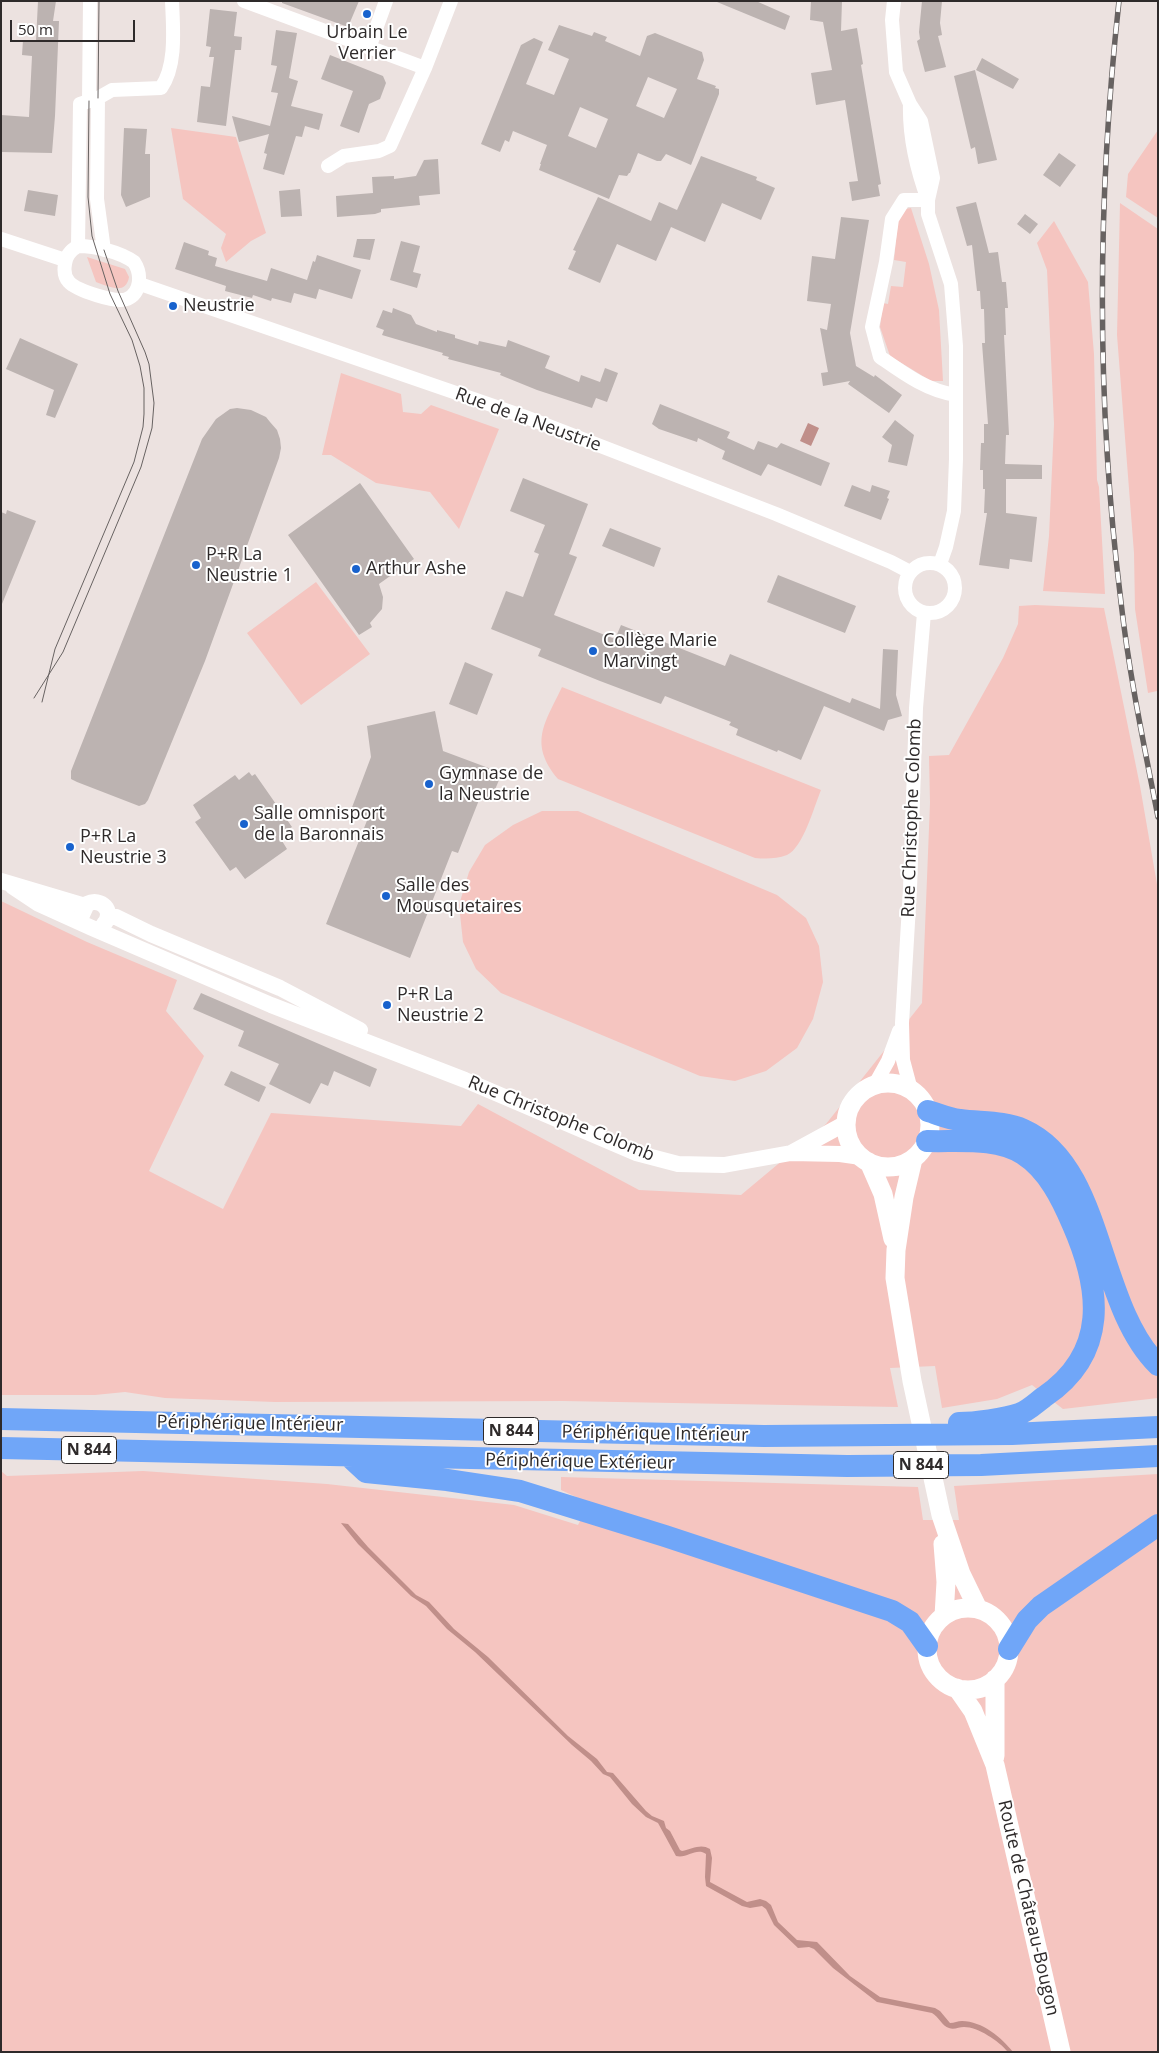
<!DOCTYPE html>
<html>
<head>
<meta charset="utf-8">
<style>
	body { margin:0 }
	#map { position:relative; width:1159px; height:2053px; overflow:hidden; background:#ece2e0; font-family:"Open Sans",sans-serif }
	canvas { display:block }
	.frame { position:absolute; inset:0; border:2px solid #2e2a2a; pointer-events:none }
	.scale { position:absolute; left:10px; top:20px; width:125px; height:22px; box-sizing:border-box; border:2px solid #2e2a2a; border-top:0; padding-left:6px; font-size:15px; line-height:18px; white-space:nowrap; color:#2e2a2a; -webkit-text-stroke:4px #fff; paint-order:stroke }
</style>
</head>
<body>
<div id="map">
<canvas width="1159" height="2053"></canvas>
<div class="frame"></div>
<div class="scale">50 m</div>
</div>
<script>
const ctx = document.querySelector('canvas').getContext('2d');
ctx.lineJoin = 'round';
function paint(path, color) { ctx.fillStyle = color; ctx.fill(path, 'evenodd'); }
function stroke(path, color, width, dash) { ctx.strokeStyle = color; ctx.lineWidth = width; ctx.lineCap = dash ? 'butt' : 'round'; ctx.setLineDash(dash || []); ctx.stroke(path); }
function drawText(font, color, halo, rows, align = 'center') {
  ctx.font = font + ' "Open Sans",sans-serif'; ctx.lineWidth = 4; ctx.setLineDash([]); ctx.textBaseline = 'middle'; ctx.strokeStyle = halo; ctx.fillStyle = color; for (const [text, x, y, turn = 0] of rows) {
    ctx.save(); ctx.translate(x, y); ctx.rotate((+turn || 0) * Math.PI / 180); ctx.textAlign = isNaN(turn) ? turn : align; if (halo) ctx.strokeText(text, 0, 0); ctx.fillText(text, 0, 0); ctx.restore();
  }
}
paint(new Path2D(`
	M171,128L236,137L266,233L251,241L226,262L221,248L226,234L183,199Z
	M1158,130V218L1126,197L1128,174Z
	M1120,203L1158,229V686L1157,691L1148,693L1135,609L1134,553L1117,335Z
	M911,208L929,264L939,310L943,381H931L890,356L880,327L883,303L888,304L891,286L903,287L906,262L894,260L899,210Z
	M1054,221L1088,282L1094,354L1097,480L1099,487L1105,594L1043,591L1049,536L1054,424L1047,270L1037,243Z
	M87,257L125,269L129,277C126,296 108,286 96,282Z
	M341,373L401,394L403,412L421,414L431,405L499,429L459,529L430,492L376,483L331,455H322Z
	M316,582L370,654L301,705L247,633Z
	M1035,605L1104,608L1140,786L1158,890V1398L1063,1409L1032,1385L997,1399L942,1408L935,1366L890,1368L898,1407L562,1401L275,1402L165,1398L125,1392L95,1395H1V901L87,942L177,980L166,1011L204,1056L149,1171L223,1209L271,1113L461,1126L478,1104L639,1190L741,1195L826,1124L922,1003L930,803L929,756L949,755L1003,658L1018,624L1019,606Z
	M562,687L821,790C814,807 803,848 787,855C776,859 766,859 755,858L558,779C528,743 545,723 562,687Z
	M542,811H578L777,895L806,918L819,946L823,982L813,1019L797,1048L766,1071L735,1081L700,1076L501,993L476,969L463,942L459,905L469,872L485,845L513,825Z
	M1,1471L7,1476L143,1471L327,1484L514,1505L578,1525L589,1503L561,1490V1477L918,1487L923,1520H959L954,1486L1158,1474V2052H1Z`), '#f5c5c0');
paint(new Path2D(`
	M808,423L819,428L811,446L800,441Z
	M341,1523L348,1524L368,1547L416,1595L429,1602L454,1629L488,1657L568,1736L597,1759L607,1772L613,1773L646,1811L652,1816L664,1821L666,1828L670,1831L680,1850L682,1851C692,1849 701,1843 710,1849L712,1858L710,1882L747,1902L760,1899L766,1901L771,1905L778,1922L797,1940L817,1942L850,1976L880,1997L935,2008L940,2011L950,2023C954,2023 958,2021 962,2021C982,2021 1002,2038 1013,2052H1008C999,2041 978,2027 964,2027C959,2027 954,2030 949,2028C942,2026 939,2017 932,2013L877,2002L833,1968L814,1949L809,1947L798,1948L774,1925L766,1909L762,1906L750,1908L742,1906L706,1886L705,1877L706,1854C696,1847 687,1859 676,1856L658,1823L646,1817L632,1804L610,1777L603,1774L591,1761L572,1745L475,1652L447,1629L426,1606L411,1596L358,1544Z`), '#c08f8a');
paint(new Path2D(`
	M38,1H56L53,21H59L55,116L52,153L1,152V115L29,117L32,56L22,55L23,40L36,41Z
	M282,1H359L348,27L282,3Z
	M756,1L790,16L785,30L717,2Z
	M811,1H842L841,31L857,28L863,64L861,65L881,184L878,185L880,196L852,201L849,182L858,181L845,100L816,105L811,73L832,70L823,22L810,20Z
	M922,1H942L940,23L942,35L938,36L946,67L925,72L917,41L920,39L919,32Z
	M210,9L237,12L234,36L242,37L241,50H235L226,126L197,122L201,86L210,87L214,57H209L211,47L206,46Z
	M559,25L592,36L594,32L607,37L605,41L640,56L647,36L655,33L702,52L704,60L697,79L716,86L715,88L719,89V94L691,165L666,154L661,161H657L638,153L630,173H629L627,176L619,175L609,199L539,170L541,164H540L547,145L513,131L509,142L505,140L500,152L481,144L521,45L534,38L543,42L526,84L554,95L569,59L548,50ZM648,77L677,89L664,118L636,106ZM580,107L608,119L596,148L568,136Z
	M276,30L297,33L289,78L298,81L291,106L323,114L319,130L305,126L302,137L296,136L284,175L263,169L267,154L264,153L269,134L239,142L232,116L270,126L278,93L271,92L277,66L271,65Z
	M330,55L383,76L386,83L380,99L369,104L359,133L340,126L353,91L321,79Z
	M982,58L1019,79L1013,89L976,70Z
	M975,70L997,160L978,164L975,147L971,149L954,76Z
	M124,128L147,129L145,154H150V197L126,207L121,195Z
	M1059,153L1076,165L1060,187L1043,175Z
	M701,156L757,177L756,180L775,188L761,220L722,203L705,242L671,227L656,261L617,244L600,283L568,269L576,251L573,250L598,197L651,221L659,202L677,210Z
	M438,159L440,194L419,196L420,205L381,209V212L375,214L337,217L336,196L373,193L372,177L394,176V179L416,176L424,160Z
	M300,189L302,216L281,217L279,191Z
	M28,190L58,195L55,216L24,211Z
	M976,202L989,253L998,252L1002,282H1006L1008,308H1005L1006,335H1004L1009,435H1006L1005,464L1042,465V479H1006V513L1037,517L1032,562L1010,559L1009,569L979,565L987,513H984L985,489H983V470H980L981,443H984V424H988L982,343H985L984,309H981L980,291H977L972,245L967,246L956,207Z
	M1025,214L1038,224L1030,234L1017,224Z
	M841,217L869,220L850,333L856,366L874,377L875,375L902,395L889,413L848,384L850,381L823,386L821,373L828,372L820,328L827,330L831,304L807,301L812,256L835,259Z
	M357,239H375L370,260L353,257Z
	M401,241L420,246L413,272L421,274L417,288L390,280Z
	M184,242L209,251L208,255L217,258L215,266L267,281L271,268L307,280L313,261L315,262L317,255L361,270L352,299L319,289L316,299L294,293L291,303L272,298L271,301L253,295L252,298L225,291L226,286L175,269Z
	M393,308L411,315L416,324L437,332V330L455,335V338L478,345L479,341L506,347L508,340L550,356L545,368L579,382L581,375L600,382L605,368L618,373L607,402L596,398L592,408L537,390L500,375L501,373L448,359L449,357L442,355L443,353L382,335L384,330L376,327L383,310L392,313Z
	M20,338L78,364L55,418L46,415L54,390L6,369Z
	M660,404L730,432L727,438L754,450L758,441L777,448L781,443L830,463L821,486L768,464L761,476L722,459L725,451L698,438L697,442L659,429L652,424Z
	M237,408L251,410L266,417L270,422L277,430L280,439L281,448L279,458L205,661L148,800L145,804L139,806L77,782L71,779V771L202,439L216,419L230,409Z
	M895,420L914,435L907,466L888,462L892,445L882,437Z
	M523,478L588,504L569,554L577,557L554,615L615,639L621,625L725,666L730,654L850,703L852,698L880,709L883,649L898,650L896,695L902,716L888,720L884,731L824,706L801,760L778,750L777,752L736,735L738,729L729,725L731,722L665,696L661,704L600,681L538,656L541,649L491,629L506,591L523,597L539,554L534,552L545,525L510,511Z
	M360,483L414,559L379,584L383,597L382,609L370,623L372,627L359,635L288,535Z
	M852,485L870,492L872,485L890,491L887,498L889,499L881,520L844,506Z
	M7,510L36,521L2,604L1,512L6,514Z
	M610,528L661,548L654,567L602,546Z
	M778,575L856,606L845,633L767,602Z
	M465,662L493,674L477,715L449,704Z
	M435,711L443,751L502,773L491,799L481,795L458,853L452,851L410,958L326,924L368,818L351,810L371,757L367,726Z
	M249,772L252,776L255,774L292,827L279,836L287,849L245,879L236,867L230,871L195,822L201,818L193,805L235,775L239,780Z
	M201,993L377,1069L370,1087L334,1071L328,1086L321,1083L310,1104L269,1084L279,1064L238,1046L244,1031L193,1009Z
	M231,1071L266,1087L259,1102L224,1085Z`), '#bcb3b1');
stroke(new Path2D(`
	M244,1L425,68
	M894,1L892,20L896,72L910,104L921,121L933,178L928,200V214L951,284L956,346V459L954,511L946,547L940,564
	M369,48L386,1
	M98,98L97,199L104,250
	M89,101L90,1
	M910,104C909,136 917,170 928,200
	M328,166L344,156L379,151L390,146L425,68L451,1
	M928,200H904L892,219L886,262L872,327L880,357C903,373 927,391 956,395
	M1,239L65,260
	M78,246L80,104L98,98L112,90L161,88C177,65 173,28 172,1
	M78,246C96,246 120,252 134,262C142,274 141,293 127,299C117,304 76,290 69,282C64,277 64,270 65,264C66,255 71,250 78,246Z
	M140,284L523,416L776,514L891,562L910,572
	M905 588a25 25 0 1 1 50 0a25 25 0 1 1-50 0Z
	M874,1086L888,1061L899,1031
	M911,1090L903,1060L902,1023L910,889L916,708L924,613`), '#fff', 14);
stroke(new Path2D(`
	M1,881L85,906
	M12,886L39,904L92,928L271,1005L465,1080L636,1153L678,1164L724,1165L791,1153L840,1154L861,1157
	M82,915L87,904C101,897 115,911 104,924
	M108,916L116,917L151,934L280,988L360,1030
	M791,1153L846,1123`), '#fff', 16);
stroke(new Path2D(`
	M846 1125a42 42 0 1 1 84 0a42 42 0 1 1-84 0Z
	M913,1159L904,1197L896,1250L895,1278L912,1381L941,1515L961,1574L978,1609
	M869,1162L883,1194L893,1239
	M943,1544L946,1582L944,1616
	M927 1649a41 41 0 1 1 82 0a41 41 0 1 1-82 0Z
	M995,1679V1756
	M957,1688L973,1711L995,1765L1061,2052`), '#fff', 19);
stroke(new Path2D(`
	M928,1111C938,1114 949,1119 960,1120C982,1123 1003,1121 1024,1130C1104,1166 1096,1304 1158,1365
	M927,1141C959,1142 996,1137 1023,1154C1048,1170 1062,1199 1073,1225C1101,1289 1109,1353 1044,1397C1037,1402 1028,1411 1019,1414C1005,1419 974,1423 959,1423
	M1,1419L764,1436L1012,1434L1158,1427
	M1,1448L847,1466L981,1465L1158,1456
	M352,1459L366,1472L447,1480L520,1491L665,1536L892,1611L910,1622L927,1646
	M1009,1649L1027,1620L1041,1606L1158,1525`), '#70a6f8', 22);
stroke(new Path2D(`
	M98,98L99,1
	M34,698L63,652L141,467L152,428L154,403L149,364L145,352L118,291L104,250
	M42,702L55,649L134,462L143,427L144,414V388L140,366L132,340L110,294L92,236L88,197L89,101`), '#676261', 1);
const rail = new Path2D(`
	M1119,1C1097,201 1096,402 1121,602C1129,674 1144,745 1158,817`);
stroke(rail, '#676261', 5.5);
stroke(rail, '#fff', 4, [11]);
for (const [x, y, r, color] of [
	[367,14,5,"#1862cd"],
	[173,306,5,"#1862cd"],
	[196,565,5,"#1862cd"],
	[356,569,5,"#1862cd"],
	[593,651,5,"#1862cd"],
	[429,784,5,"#1862cd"],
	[244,824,5,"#1862cd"],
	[70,847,5,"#1862cd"],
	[386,896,5,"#1862cd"],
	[387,1005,5,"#1862cd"]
]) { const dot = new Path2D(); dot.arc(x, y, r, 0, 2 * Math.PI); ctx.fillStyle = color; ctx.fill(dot); stroke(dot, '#fff', 2); }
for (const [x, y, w] of [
	[511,1431,55],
	[89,1450,55],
	[921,1465,55]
]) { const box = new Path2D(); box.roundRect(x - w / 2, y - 13.5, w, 27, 4); ctx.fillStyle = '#fff'; ctx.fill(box); stroke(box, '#2e2a2a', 1); }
drawText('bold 16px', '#2e2a2a', null, [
	["N 844",511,1431],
	["N 844",89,1450],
	["N 844",921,1465]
]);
drawText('18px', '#2e2a2a', '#fff', [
	["Urbain Le",367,33,"center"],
	["Verrier",367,54,"center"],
	["Neustrie",183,306],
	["P+R La",206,555],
	["Neustrie 1",206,576],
	["Arthur Ashe",366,569],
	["Collège Marie",603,641],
	["Marvingt",603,662],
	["Gymnase de",439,774],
	["la Neustrie",439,795],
	["Salle omnisport",254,814],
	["de la Baronnais",254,835],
	["P+R La",80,837],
	["Neustrie 3",80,858],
	["Salle des",396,886],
	["Mousquetaires",396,907],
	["P+R La",397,995],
	["Neustrie 2",397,1016]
], 'left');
drawText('18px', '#2e2a2a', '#fff', [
	["Rue de la Neustrie",528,420,20],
	["Rue Christophe Colomb",912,818,-88],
	["Rue Christophe Colomb",561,1119,22],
	["Périphérique Intérieur",250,1424,1],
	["Périphérique Intérieur",655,1434,1],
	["Périphérique Extérieur",580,1462,1],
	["Route de Château-Bougon",1028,1908,77]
]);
</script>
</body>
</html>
